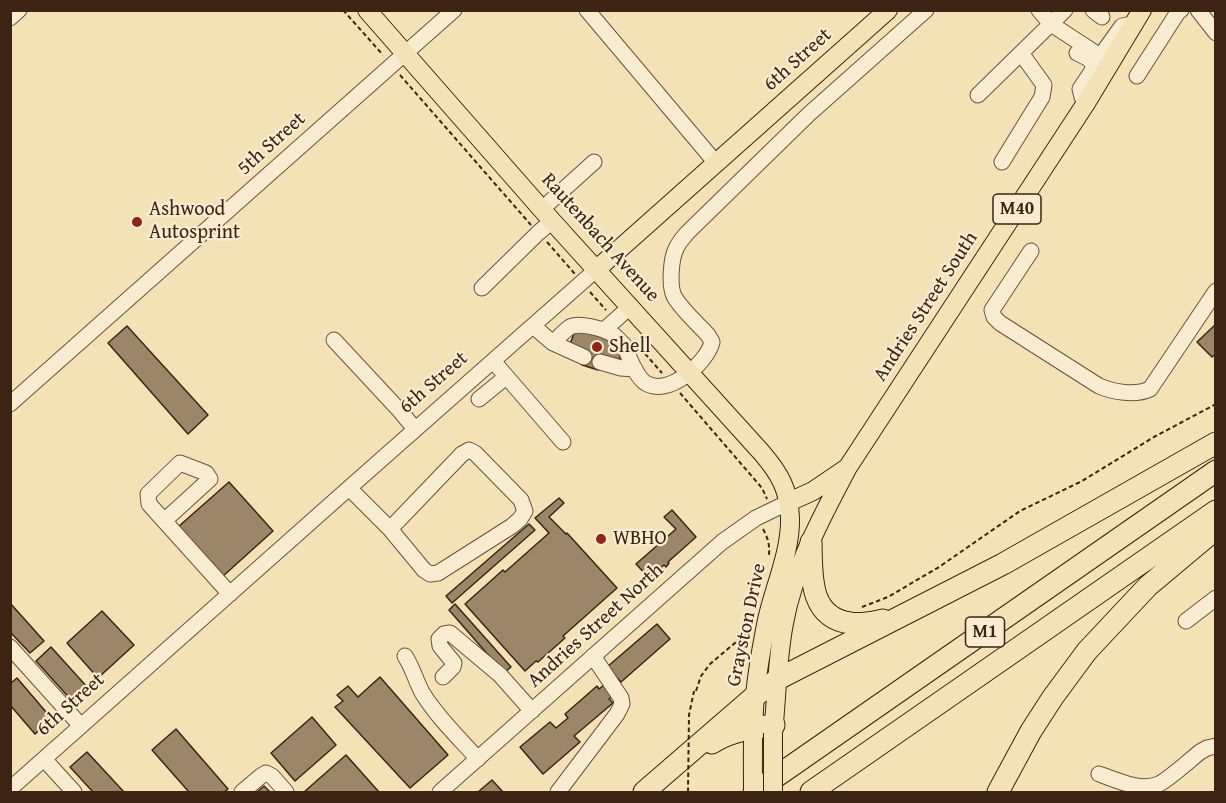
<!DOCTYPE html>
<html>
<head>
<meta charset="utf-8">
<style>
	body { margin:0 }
	#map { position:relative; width:1226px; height:803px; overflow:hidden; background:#f3e2b6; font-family:"Gentium Book Plus",serif }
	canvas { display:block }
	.frame { position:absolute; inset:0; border:12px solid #3d2314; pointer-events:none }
</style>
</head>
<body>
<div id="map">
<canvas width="1226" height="803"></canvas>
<div class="frame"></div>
</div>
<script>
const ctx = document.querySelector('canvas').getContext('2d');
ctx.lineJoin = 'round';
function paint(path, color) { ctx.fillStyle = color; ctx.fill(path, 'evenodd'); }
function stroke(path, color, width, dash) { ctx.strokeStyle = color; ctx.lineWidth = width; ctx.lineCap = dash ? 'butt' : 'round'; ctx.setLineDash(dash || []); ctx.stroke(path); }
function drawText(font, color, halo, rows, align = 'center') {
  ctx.font = font + ' "Gentium Book Plus",serif'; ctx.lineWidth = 4.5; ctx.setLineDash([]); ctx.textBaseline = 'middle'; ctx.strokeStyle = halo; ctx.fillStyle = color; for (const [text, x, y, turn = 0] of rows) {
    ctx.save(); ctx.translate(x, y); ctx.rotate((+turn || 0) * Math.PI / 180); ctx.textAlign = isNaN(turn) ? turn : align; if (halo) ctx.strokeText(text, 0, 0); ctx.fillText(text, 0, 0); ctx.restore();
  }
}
const building = new Path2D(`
	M1216,324V354L1212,357L1197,342Z
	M127,326L208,415L188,434L108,343Z
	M576,328L624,344L619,360L603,355L598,370L582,365L587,350L570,344Z
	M229,482L273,531L222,577L178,527Z
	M559,498L564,503L549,517L566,534L567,533L617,588L563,636L565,638L538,662L536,661L525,671L465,604L503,570L505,572L549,533L535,518Z
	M672,510L696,537L668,562L669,563L666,567L664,565L649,578L636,564L676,529L664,517Z
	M529,524L535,530L452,603L446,596Z
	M10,603L44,641L30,653L10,632Z
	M455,604L511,667L504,673L449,610Z
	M102,611L134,645L98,678L67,643Z
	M657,624L670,639L621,682L607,667Z
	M51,647L88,688L73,702L36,661Z
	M380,677L448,755L410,788L335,707L343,701L337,695L348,686L358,697Z
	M17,678L52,719L35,734L10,705V684Z
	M605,684L615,695L609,699L613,703L574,736L580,742L543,774L520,747L550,722L556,728L568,718L565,714L597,686L599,689Z
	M312,717L336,745L295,781L271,753Z
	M176,729L228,789L224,792H189L152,750Z
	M87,752L124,792H93L70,767Z
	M346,755L379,792H304Z
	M492,780L503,792H478Z
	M264,786L270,792H257Z`);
paint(building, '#9c8668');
stroke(building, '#3d2314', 1.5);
const minor = new Path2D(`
	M587,10L716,163
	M1039,10L1051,24L1097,54H1102L1122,26L1133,24
	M1093,10L1102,17
	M1198,10L1216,33
	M10,18L19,10
	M1077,53L1089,59L1093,64L1092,71L1080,89L1082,97L1086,103
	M1137,76L1178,12L1181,10
	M978,95L1065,10
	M1002,162L1042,97L1044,85L1021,53
	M542,209L594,162
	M1031,251L994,307L992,310L994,317L1000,323L1099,386C1113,392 1135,396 1150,389L1216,291
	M482,288L538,233L552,221
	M533,326L553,343L584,357
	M604,330L631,306
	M334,340L400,411L415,429
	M553,343C558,338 564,331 570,327C579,322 604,329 612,334C616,336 619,340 623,344
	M624,345C629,357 634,373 644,382C667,399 707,363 712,342L708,335C698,324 680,308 674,296C669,286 671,258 676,249C678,243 683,238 687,233L809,114L926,10
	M493,361L563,442
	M600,362L621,368L635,369
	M479,399L506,377
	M10,404L454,10
	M349,488L390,529L462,454L469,450L475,453L521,500L525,511L520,519L512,526L438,573L430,574L424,570L390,529
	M164,521L210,479L206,473L180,463L148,494L149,504L230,594
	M1186,621L1216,598
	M10,647L81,726
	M405,656C413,668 416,682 423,694C438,718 459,738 478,759
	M443,677L453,667L454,663L440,646L439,639L444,634L450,633L500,675L532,711
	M44,759L74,792
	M1099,774C1117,780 1140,792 1159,784C1169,779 1190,760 1200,752L1207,748L1216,746
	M10,789L349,488L597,269
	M242,792L261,776L266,773L272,776L286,792
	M440,792L722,542L756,518L789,502
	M558,792L617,714L622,704L621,698L593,656`);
const major = new Path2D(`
	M367,10L552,221L762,453C780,474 789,490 790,518C791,551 774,588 767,620C762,645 757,671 755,697C752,728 753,761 753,792
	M597,269L888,10
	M789,502L813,491L847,468
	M773,733C777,696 777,659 784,623C794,568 822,516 848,467L1086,103L1142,10`);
const highway = new Path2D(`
	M811,542C812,574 808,617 850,623C861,625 873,622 883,620
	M712,743C730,731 753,728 774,725
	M644,792L755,696L778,679L1003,564L1216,443
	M754,792L1216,471
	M811,792L1216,511
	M998,792L1031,731L1053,697L1087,651L1148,586L1216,529`);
stroke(minor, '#6a533c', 17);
stroke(major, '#3d2314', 20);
stroke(highway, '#3d2314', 23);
stroke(new Path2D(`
	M343,10L383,55
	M400,75L531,225
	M547,242L575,274
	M590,292L606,310
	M640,348L662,373
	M680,393L762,488L767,499
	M763,529C768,538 770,546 769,555
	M862,607L888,597L939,567L1020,511L1082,481L1154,437L1216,404
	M696,691L701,676L710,664L749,631`), '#3d2314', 2, [4.5, 3]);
stroke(minor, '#f7ecd0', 15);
stroke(major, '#f3e2b6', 18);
stroke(highway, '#f3e2b6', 21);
const majorBridge = new Path2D(`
	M773,792V733`);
stroke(majorBridge, '#3d2314', 20, []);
stroke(new Path2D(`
	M688,792L689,715L694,691`), '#3d2314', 2, [4.5, 3]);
stroke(majorBridge, '#f3e2b6', 18);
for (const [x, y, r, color] of [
	[137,222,6,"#8f2418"],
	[597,347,6,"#8f2418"],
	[601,539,6,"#8f2418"]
]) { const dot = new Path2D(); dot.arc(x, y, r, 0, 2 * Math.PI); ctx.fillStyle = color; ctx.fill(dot); stroke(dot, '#f7ecd0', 2); }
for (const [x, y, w] of [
	[1017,209,48],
	[985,632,39]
]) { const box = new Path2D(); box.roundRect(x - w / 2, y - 15, w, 30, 4.5); ctx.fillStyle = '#f7ecd0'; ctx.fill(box); stroke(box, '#3d2314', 1.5); }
drawText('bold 18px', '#3d2314', null, [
	["M40",1017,209],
	["M1",985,632]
]);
drawText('20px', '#3d2314', '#f7ecd0', [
	["6th Street",798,60,-42],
	["5th Street",272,144,-42],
	["Rautenbach Avenue",600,238,48],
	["Andries Street South",926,307,-57],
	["6th Street",434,383,-41],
	["Grayston Drive",747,625,-78],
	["Andries Street North",596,626,-42],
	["6th Street",71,705,-42]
]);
drawText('20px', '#3d2314', '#f7ecd0', [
	["Ashwood",149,210],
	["Autosprint",149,233],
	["Shell",609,347],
	["WBHO",613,539]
], 'left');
</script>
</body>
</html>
